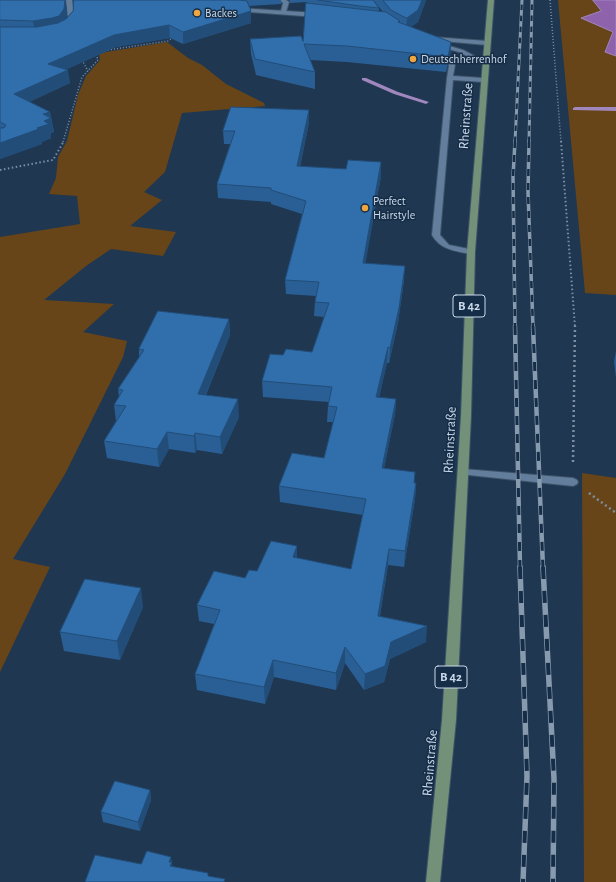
<!DOCTYPE html>
<html>
<head>
<meta charset="utf-8">
<style>
	body { margin:0 }
	canvas { display:block; background:#1f3751 }
</style>
</head>
<body>
<canvas width="616" height="882"></canvas>
<script>
const ctx = document.querySelector('canvas').getContext('2d');
ctx.lineJoin = 'round';
function paint(path, color) { ctx.fillStyle = color; ctx.fill(path, 'evenodd'); }
function stroke(path, color, width, dash) { ctx.strokeStyle = color; ctx.lineWidth = width; ctx.lineCap = dash ? 'butt' : 'round'; ctx.setLineDash(dash || []); ctx.stroke(path); }
function drawText(font, color, halo, rows, align = 'center') {
  ctx.font = font + ' "Alegreya Sans",sans-serif'; ctx.lineWidth = 3; ctx.setLineDash([]); ctx.textBaseline = 'middle'; ctx.strokeStyle = halo; ctx.fillStyle = color; for (const [text, x, y, turn = 0] of rows) {
    ctx.save(); ctx.translate(x, y); ctx.rotate((+turn || 0) * Math.PI / 180); ctx.textAlign = isNaN(turn) ? turn : align; if (halo) ctx.strokeText(text, 0, 0); ctx.fillText(text, 0, 0); ctx.restore();
  }
}
paint(new Path2D(`
	M558,0H593L601,11L582,18L613,32L605,51L616,56V295L585,293Z
	M167,42L188,58L202,65L226,84L264,103L265,106L182,113L165,172L144,192L162,200L130,226L176,232L163,256L111,249L86,266L44,300L114,304L83,332L127,341L123,357L65,474L13,559L50,567L0,672V237L80,224L77,196L49,194L56,178L58,157L67,141L78,95L86,76L100,60L99,54L106,52Z
	M582,473L616,478V882H584Z`), '#674518');
const water = new Path2D(`
	M593,0H616V56L605,52L613,32L581,18L601,11Z`);
paint(water, '#8e63ab');
stroke(water, '#a087be', 1);
paint(new Path2D(`
	M362,78H366L398,92L429,102L426,104L394,94L362,80Z
	M575,107H616V111L573,110V108Z`), '#a087be');
const lane = new Path2D(`
	M280,0H286L289,2L286,12L281,11L283,3Z
	M463,469L573,478L577,480L578,482L577,484L573,486L459,474L458,472L459,470Z`);
const street = new Path2D(`
	M66,0H72C73,9 77,23 68,28L65,26L68,18Z
	M238,8L317,13L320,15L317,17L236,11L235,10Z
	M453,57L456,59L453,76L483,78L486,80L483,82L453,80L440,235L449,245L474,250L475,252L471,254C455,251 441,250 432,235L447,78L450,59Z`);
const secondary = new Path2D(`
	M433,37L487,41L490,43L487,45L431,40L430,39Z
	M439,43L463,50L488,63L483,64L459,52L437,46V44Z`);
const primary = new Path2D(`
	M488,0H494L475,252L471,416L456,720L440,882H426L442,720L461,416L467,252Z`);
stroke(lane, '#3d5368', 2);
stroke(street, '#3d5368', 2);
stroke(secondary, '#3d5368', 2);
stroke(primary, '#3d5368', 2);
stroke(new Path2D(`
	M550,0L561,142
	M108,50L168,41L174,37
	M82,60L88,71
	M63,142L82,77L98,60L96,54`), '#7c8fa4', 1.5, [1, 2]);
stroke(new Path2D(`
	M561,141L575,327
	M0,170L53,160L64,141`), '#7c8fa4', 2, [1.5, 2.5]);
stroke(new Path2D(`
	M573,462L575,326
	M589,493L616,513`), '#7c8fa4', 2.5, [2, 3]);
paint(lane, '#637e9c');
paint(street, '#637e9c');
paint(secondary, '#637e9c');
paint(primary, '#739078');
const railFar3 = new Path2D(`
	M515,142L522,0
	M529,142L532,0`);
const railFar2 = new Path2D(`
	M515,141L513,177L515,327
	M529,141L528,192L533,327`);
const railFar1 = new Path2D(`
	M515,326L520,568
	M533,326L543,568`);
const rail = new Path2D(`
	M520,567L527,776L523,882
	M543,567L554,779L553,882`);
stroke(railFar3, '#879aae', 3);
stroke(railFar2, '#879aae', 3.5);
stroke(railFar1, '#879aae', 4.5);
stroke(rail, '#879aae', 5.5);
stroke(railFar3, '#152d46', 2, [5.5]);
stroke(railFar2, '#152d46', 2.5, [7]);
stroke(railFar1, '#152d46', 3, [9]);
stroke(rail, '#152d46', 4, [12]);
paint(new Path2D(`
	M0,0L67,9L66,19L73,11V0H281V4L249,6L251,11V23L183,44L170,38L116,47L67,69L70,83L29,102L50,112L54,132L51,133V138L42,142V144L0,159Z
	M289,0H373L379,8V12H383L373,0H426L418,22L411,27L451,42L450,57L446,72L347,62L310,60L315,72V89L256,75L251,54L250,39L303,41L307,2L290,3V1Z
	M309,110V123L300,167L346,169L381,162V176L365,263L404,280L398,323L389,363H387L379,397L396,399L395,414L384,468L414,483H416L415,499L404,567L388,565L380,616L426,642L390,659L384,682L364,690L345,663L336,690L274,677L265,704L197,690L195,674L214,624L199,621L197,605L257,571L297,558L351,569L363,515L280,502L279,486L324,458L333,422H327L328,406L329,402L263,397L262,381L283,355L312,352L324,317L314,316L315,302L316,296L286,294L285,280L302,214L271,204V202L218,198L217,184L230,144H224L223,131Z
	M229,319L230,335L206,395L239,417L222,454L197,450L195,453L169,449L159,467L107,458L104,441L116,421L114,405L119,397L118,389L139,357V349Z
	M616,351V378L614,362Z
	M143,607L120,660L64,651L60,632Z
	M150,790L151,800L140,831L103,822L101,812Z`), '#295f94');
paint(new Path2D(`
	M65,0L67,9L66,22L35,33L33,21Z
	M422,0H426L418,22L406,31L407,18Z
	M251,11V23L183,44V32Z
	M169,25L170,38L116,47L50,77L48,64L114,35Z
	M451,42L450,57L446,72L448,57Z
	M68,70L70,83L16,108L14,94Z
	M309,110V123L297,180V166Z
	M50,112L54,132L51,133V138L42,142V144L0,159V143L37,128L43,114Z
	M381,162V176L363,278V263Z
	M405,266L404,280L398,323L389,363L390,348Z
	M229,319L230,335L199,411L198,394Z
	M388,347L387,363L376,412V397Z
	M238,399L239,417L222,454L220,437Z
	M396,399L395,414L381,484L382,468Z
	M167,432L169,449L159,467L157,449Z
	M195,433L197,450L195,453L194,436Z
	M416,483L415,499L404,567L405,551Z
	M297,546V563L293,557Z
	M389,549L388,565L377,632L378,616Z
	M141,588L143,607L120,660L117,641Z
	M427,626L426,642L390,659L384,682L364,690L365,674L391,642Z
	M345,647V663L336,690V673Z
	M273,660L274,677L265,704L264,687Z
	M150,790L151,800L140,831L138,822Z
	M171,857L175,881L169,862Z`), '#224d78');
const building = new Path2D(`
	M0,0H65L64,9L59,16L52,18L33,21L0,20Z
	M74,0H239L247,1L251,11L183,32L169,25L114,35L48,64L68,70L14,94L50,112L43,114L51,118L44,121L49,124L37,128L39,129L0,143V128H4L6,125L0,122V27H37L58,23L66,19L73,11Z
	M318,0H373L379,8L360,6Z
	M383,0H422L418,10L407,18L404,17L391,10Z
	M306,3L386,12L400,21L398,22L451,42L448,57L347,46L304,44L315,72L255,59L250,39L301,36L303,41Z
	M231,107L309,110L297,166L346,169L348,160L381,162L363,263L405,266L399,308L390,348L388,347L376,397L396,399L382,468L415,472L414,483H416L405,551L389,549L378,616L427,626L391,642L385,666L365,674L345,647L336,673L273,660L264,687L195,674L220,610L197,605L214,571L245,578L249,570L257,571L271,541L297,546L293,557L351,569L366,499L279,486L292,453L324,458L337,407L328,406L332,387L262,381L270,354L283,355L286,349L312,352L329,303L315,302L319,282L285,280L306,201L271,190V188L217,184L235,131H223Z
	M158,311L229,319L198,394L238,399L220,437L195,433L194,436L167,432L157,449L104,441L126,406L114,405L123,390L118,389L144,350L139,349Z
	M85,579L141,588L117,641L60,632Z
	M115,781L150,790L138,822L101,812Z
	M147,851L171,857L169,862H172L170,866L208,873V876L225,879L224,882H85L95,855L141,864Z`);
paint(building, '#306eac');
stroke(building, '#224d78', 1);
for (const [x, y, r, color] of [
	[197,13,4,"#f0a63f"],
	[413,59,4,"#f0a63f"],
	[365,208,4,"#f0a63f"]
]) { const dot = new Path2D(); dot.arc(x, y, r, 0, 2 * Math.PI); ctx.fillStyle = color; ctx.fill(dot); stroke(dot, '#152d46', 1.5); }
drawText('12px', '#cbdaea', '#152d46', [
	["Backes",205,13],
	["Deutschherrenhof",421,59],
	["Perfect",373,201],
	["Hairstyle",373,215]
], 'left');
for (const [x, y, w] of [
	[469,306,32],
	[451,677,32]
]) { const box = new Path2D(); box.roundRect(x - w / 2, y - 11, w, 22, 3); ctx.fillStyle = '#152d46'; ctx.fill(box); stroke(box, '#cbdaea', 1); }
drawText('bold 13px', '#cbdaea', null, [
	["B 42",469,306],
	["B 42",451,677]
]);
drawText('14px', '#cbdaea', '#152d46', [
	["Rheinstraße",466,116,-86],
	["Rheinstraße",450,440,-87],
	["Rheinstraße",430,763,-85]
]);
</script>
</body>
</html>
